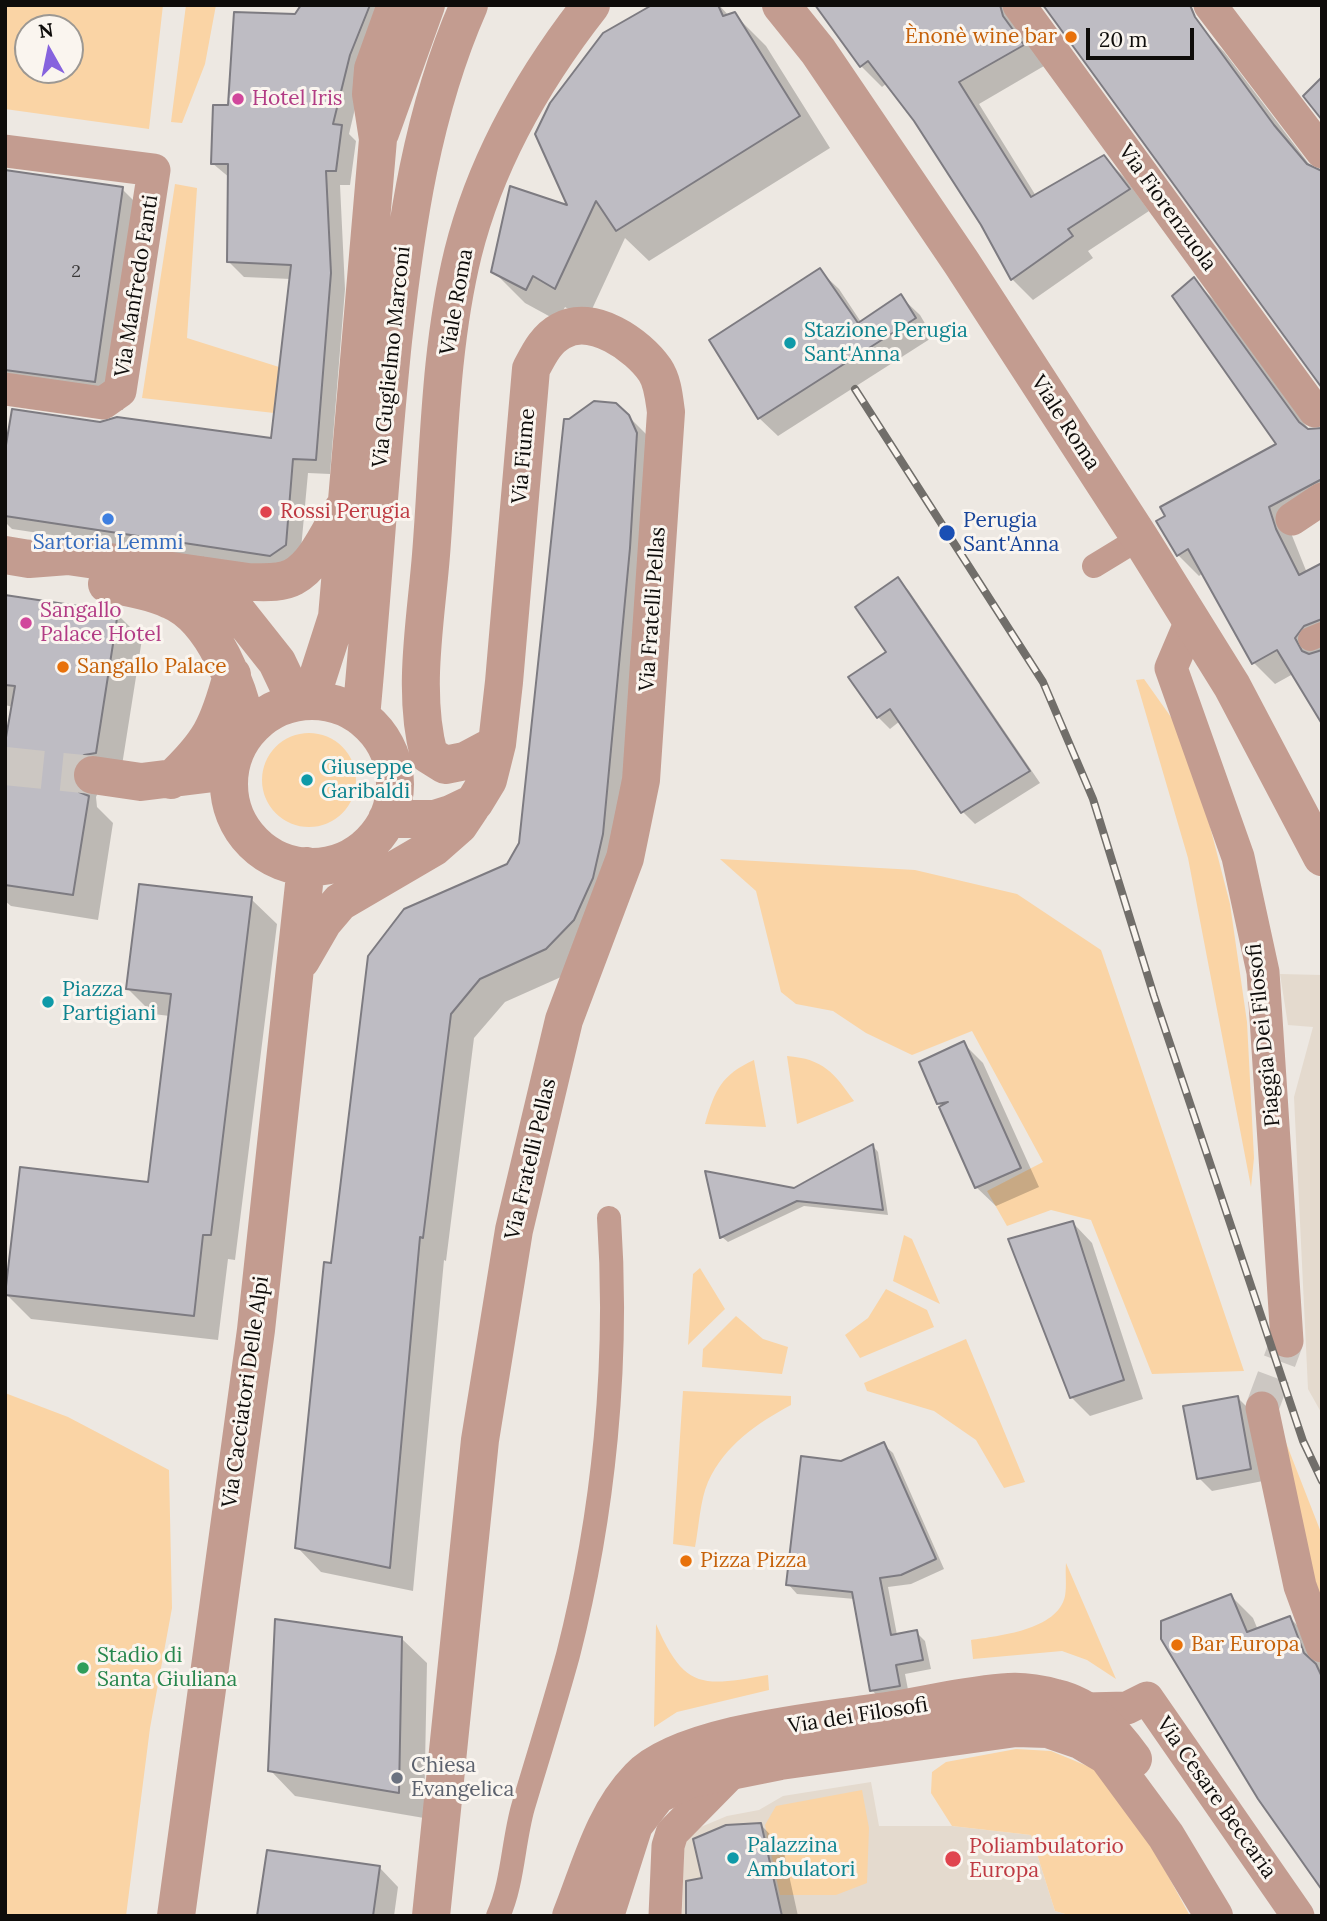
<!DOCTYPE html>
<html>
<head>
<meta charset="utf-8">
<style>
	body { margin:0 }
	#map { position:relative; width:1327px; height:1921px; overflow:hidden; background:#ede8e2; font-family:Lora,serif }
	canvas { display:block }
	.frame { position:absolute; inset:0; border:7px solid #0e0c0a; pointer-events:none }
	.north { position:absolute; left:14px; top:14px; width:70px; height:70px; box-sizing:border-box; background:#faf5ef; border:2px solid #9c9893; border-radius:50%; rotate:351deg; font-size:19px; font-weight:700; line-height:28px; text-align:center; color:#0e0c0a }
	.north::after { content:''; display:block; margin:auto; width:24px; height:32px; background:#8663de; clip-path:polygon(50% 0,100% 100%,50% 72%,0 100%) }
	.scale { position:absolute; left:1086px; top:28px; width:108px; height:32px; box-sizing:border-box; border:4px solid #0e0c0a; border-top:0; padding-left:9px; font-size:21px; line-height:24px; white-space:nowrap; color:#0e0c0a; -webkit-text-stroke:5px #faf5ef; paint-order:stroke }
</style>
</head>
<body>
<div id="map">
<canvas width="1327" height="1921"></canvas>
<div class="frame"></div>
<div class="north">N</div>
<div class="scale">20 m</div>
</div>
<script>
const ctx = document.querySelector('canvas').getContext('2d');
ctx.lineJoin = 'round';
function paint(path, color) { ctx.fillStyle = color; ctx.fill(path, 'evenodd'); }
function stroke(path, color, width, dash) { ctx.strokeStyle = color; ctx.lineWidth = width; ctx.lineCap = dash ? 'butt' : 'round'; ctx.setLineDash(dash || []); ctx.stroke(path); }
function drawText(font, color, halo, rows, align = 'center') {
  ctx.font = font + ' Lora,serif'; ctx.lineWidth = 6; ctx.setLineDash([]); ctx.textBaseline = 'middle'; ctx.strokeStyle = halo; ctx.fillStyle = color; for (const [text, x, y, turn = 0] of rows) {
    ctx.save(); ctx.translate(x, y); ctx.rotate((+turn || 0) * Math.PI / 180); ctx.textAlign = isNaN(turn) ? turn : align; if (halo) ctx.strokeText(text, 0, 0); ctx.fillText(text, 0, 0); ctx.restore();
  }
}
paint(new Path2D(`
	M1280,974L1322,975V1414L1308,1389L1294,1097L1313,1027L1288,1025Z
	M871,1782L879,1826H952L1031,1835L1055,1911L1072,1916H682L684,1834L727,1816L759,1810L783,1796Z`), '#e4dace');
paint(new Path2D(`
	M5,5H163L149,129L5,109ZM28,28H70V70H28Z
	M186,5H216L205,64L182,123L171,122Z
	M175,184L197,188L187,338L279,367L274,413L142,398Z
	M1144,679L1178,727L1206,811L1230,904L1247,1022L1254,1158L1251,1187L1188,858L1136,680Z
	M262 780a47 47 0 1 1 94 0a47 47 0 1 1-94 0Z
	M720,859L915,870L1017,894L1101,950L1244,1371L1152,1374L1091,1220L1051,1210L1007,1226L987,1191L1043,1162L972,1031L912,1055L866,1033L833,1011L796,1004L781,992L756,891Z
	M787,1056C824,1059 834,1073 854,1101L797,1124Z
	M754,1060L766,1127L705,1124C715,1090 721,1075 754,1060Z
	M904,1235L912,1239L940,1304L893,1281Z
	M700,1268L725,1309L688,1345L693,1274Z
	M886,1289L927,1310L934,1327L860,1358L845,1335L868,1318Z
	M736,1316L763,1339L788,1347L782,1374L702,1367L703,1349Z
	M966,1339L1025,1482L1004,1488L976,1440L934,1411L867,1391L864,1383Z
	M683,1391L791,1396V1405C756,1424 725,1445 708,1482C700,1500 699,1527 695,1547L673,1544Z
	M5,1393L68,1417L169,1470L172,1608L150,1728L126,1916H5Z
	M1283,1435L1322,1535V1601L1305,1551Z
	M1066,1563L1116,1679L1087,1660L1062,1651L973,1659L971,1640C998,1636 1058,1630 1065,1596C1067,1586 1065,1573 1066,1563Z
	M656,1624C685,1691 703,1686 768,1675L769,1690L677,1712L654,1727Z
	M1016,1749L1051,1751L1097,1770L1144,1832L1190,1916H1072L1055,1911L1031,1835L952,1826L931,1793L932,1772L946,1762Z
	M862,1790L869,1828L867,1883L836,1895H780L765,1825L776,1806Z`), '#fad4a5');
paint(new Path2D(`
	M303,5H390L364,70L349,134L356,141L350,185H340L345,289L330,474L308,473L300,560L286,570L12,529L5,522V463L100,424L272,440L291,279L244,277L229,262L230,178L212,163L230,106Z
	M703,5H719L729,16L734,14L766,46L830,148L649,261L625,238L587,320L565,307L558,321L525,303L493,271L570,208L537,134L551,104Z
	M817,5H1181L1225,53L1315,172L1322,385L1049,10L1040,6L1044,66L979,104L1036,196L1104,157L1125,178L1149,211L1088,251L1093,258L1033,300L1012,279L983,225L915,120L887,83L882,87L861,66Z
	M5,171L122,189L151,218L123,410L5,395Z
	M820,271L839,289L861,322L901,297L920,315L933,337L778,436L759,418Z
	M1194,280L1215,301L1308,428L1316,432L1322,430V511L1289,528L1307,573L1322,565V724L1293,674L1275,684L1254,663L1203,573L1199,576L1178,555L1279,445Z
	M628,416L653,441L626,859L570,973L505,1002L474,1038L446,1261L444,1260L413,1591L321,1572L297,1547L333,1265L508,865L521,843Z
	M898,580L909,591L1040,783L975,824L963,812L900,721L890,729L878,717Z
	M5,596L117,614L142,639L120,778L101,786L96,797L97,807L113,823L98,920L11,906L5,901V756L13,707L5,705Z
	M251,899L277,924L235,1260L228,1259L218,1340L31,1319L6,1294L149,1184L170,1016L153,1014L128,989Z
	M964,1044L983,1063L1039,1187L996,1206L976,1187L939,1103Z
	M873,1146L878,1152L888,1215L804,1206L728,1242L722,1237L795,1190Z
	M1073,1223L1092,1243L1143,1399L1090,1416L1071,1397Z
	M1238,1398L1251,1411L1263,1481L1212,1491L1199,1478Z
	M883,1444L893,1453L944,1569L911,1584L888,1587L897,1635L916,1632L925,1641L931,1669L905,1674L909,1695L881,1700L872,1690L855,1599L797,1594L788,1584L841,1462Z
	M1231,1596L1253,1618L1258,1630L1290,1618L1312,1640L1322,1667V1887Z
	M401,1638L427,1663L424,1818L295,1796L270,1770Z
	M761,1825L783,1848L798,1916H686L704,1880Z
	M379,1867L398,1887L394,1916H259Z`), '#0003');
const building = new Path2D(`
	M301,5H370L350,55L333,124L342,125L336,171H326L331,273L316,460L293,459L286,545L270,556L5,516V451L12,409L100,422L117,417L271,438L291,265L227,262L228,164H211L213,105H228L234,12L295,14Z
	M652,5H718L723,16L735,12L800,116L616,231L596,201L555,289L533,276L526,290L491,272L510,186L567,205L535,134L550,103L603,33Z
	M815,5H1000L1003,16L1024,45L959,82L1031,197L1104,155L1130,189L1068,229L1073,236L1011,280L981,225L914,121L868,61L860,67Z
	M1043,5H1190L1195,17L1274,125L1307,164L1322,171V388Z
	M1322,77V120L1303,96Z
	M5,170L123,187L95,382L5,370Z
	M820,268L858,323L901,294L916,318L758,419L709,340Z
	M1194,277L1299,422L1308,429L1322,428V479L1269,507L1276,529L1299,575L1322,563V619L1304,626L1295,638L1302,651L1309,654L1322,650V724L1277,650L1252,664L1188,549L1177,556L1156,521L1165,516L1160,507L1276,444L1172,296Z
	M594,401L616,403L629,415L637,433L630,548L603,834L593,878L574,920L546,949L480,979L451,1014L423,1238L420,1237L390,1568L295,1548L324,1262L331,1263L368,956L404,909L507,864L519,843L564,419H569Z
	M898,577L1030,771L961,813L890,709L877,718L848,677L886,652L855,607Z
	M5,595L118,612L96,753L84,755L76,761L72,771L73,784L79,792L89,796L73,895L5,885V743L15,686L5,685Z
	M139,884L252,897L211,1235H203L194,1316L5,1295L20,1167L148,1182L171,994L126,989Z
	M964,1041L1021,1168L975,1188L939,1107L948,1102L937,1104L919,1062Z
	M873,1144L883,1210L797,1201L720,1238L705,1171L794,1188Z
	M1073,1221L1124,1380L1070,1398L1008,1239Z
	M1238,1396L1251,1469L1197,1479L1183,1406Z
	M884,1442L936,1559L901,1575L880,1578L891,1635L917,1630L923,1660L896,1665L900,1686L870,1691L852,1592L786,1585L801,1456L841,1461Z
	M1231,1594L1247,1632L1290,1616L1304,1653L1316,1664L1322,1677V1890L1258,1799L1161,1639V1621Z
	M275,1619L402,1637L399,1793L268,1771Z
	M761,1823L782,1916H686V1881L702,1878L693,1839L726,1825Z
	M267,1850L380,1866L373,1916H257Z`);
paint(building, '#bebcc3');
stroke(building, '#7d7b81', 2);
stroke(new Path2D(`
	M1262,1408L1287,1341`), '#ccc7c2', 33, [33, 17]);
stroke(new Path2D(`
	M5,766L93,775`), '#ccc7c2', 38, [38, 19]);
stroke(new Path2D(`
	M1094,566L1140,538
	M1310,639L1322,634
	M498,1916C513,1883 513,1842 523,1807C538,1757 554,1706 568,1655C604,1514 619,1363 609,1218`), '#c39c90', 24);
stroke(new Path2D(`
	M1019,5L1315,411
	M1210,5L1322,152
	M5,151L154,170L120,391L103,403L5,389
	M1292,519L1322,499
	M1191,621L1171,668L1238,857L1263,972L1287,1341
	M1262,1408L1300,1586L1322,1646
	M1086,1709L1127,1708L1147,1698L1298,1916
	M665,1916L668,1846L672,1833L735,1769`), '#c39c90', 33);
stroke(new Path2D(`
	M781,5L818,51L961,262L1140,538L1232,686L1322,857
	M380,133L426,5
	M5,555L29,559L68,556L248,582C262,582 280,584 293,577C316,565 330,530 343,509
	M200,575L231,604L277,662L296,702
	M107,584C128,587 151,591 170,600C214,618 239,689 248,731
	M310,701L337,617L378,139L371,94L373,69L396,5
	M229 784a83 83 0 1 1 166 0a83 83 0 1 1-166 0Z
	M361,717C373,592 380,466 393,341C406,225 422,112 469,5
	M497,744L465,761L445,765L429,755C412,692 426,619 431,555C439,455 439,351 463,253C486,161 533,79 591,5
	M93,775L141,782L230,771
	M171,780C210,743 218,727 232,675
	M387,819H435L451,814L474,803L488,780L497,744L504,682L531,369C539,354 546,339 561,331C592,313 638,345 655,370C663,382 664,398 666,412L641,780L625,858L564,1020L514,1230L480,1440L431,1916
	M301,960L323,922L340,902L434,847L459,825L471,807
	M176,1916L256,1330L306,866
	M571,1916C590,1869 603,1815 639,1778C682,1732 830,1720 893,1710C931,1704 971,1694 1009,1692C1025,1691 1041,1694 1056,1698C1091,1706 1113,1732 1133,1759
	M605,1916L634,1825L657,1795L690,1779L780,1761L1016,1728L1048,1729L1080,1740L1107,1756L1166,1836L1214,1916`), '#c39c90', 38);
const rail = new Path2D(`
	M855,389L1043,682L1093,799L1154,996L1303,1441L1322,1481`);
stroke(rail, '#716e6a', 8);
stroke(rail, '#faf5ef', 5, [16]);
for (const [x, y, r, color] of [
	[1071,37,7,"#e8710a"],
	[238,99,7,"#d1479c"],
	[790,343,7,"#0f9aa8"],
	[266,512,7,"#e0444e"],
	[108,519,7,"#3f7fe0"],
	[947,533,9,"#1a4fb4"],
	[26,623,7,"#d1479c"],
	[63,667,7,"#e8710a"],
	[307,780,7,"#0f9aa8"],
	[48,1002,7,"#0f9aa8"],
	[686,1561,7,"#e8710a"],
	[1177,1645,7,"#e8710a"],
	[83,1668,7,"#2e9e5b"],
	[397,1778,7,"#6b7280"],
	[733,1858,7,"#0f9aa8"],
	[953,1859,9,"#e0444e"]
]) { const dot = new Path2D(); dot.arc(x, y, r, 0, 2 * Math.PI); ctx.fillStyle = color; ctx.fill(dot); stroke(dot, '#faf5ef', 2.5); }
drawText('18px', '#3a3838', null, [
	["2",76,272]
]);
drawText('21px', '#c56008', '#faf5ef', [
	["Ènonè wine bar",1057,37,"right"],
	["Sangallo Palace",77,667],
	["Pizza Pizza",700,1561],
	["Bar Europa",1191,1645]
], 'left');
drawText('21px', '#b23c85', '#faf5ef', [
	["Hotel Iris",252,99],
	["Sangallo",40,611],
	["Palace Hotel",40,635]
], 'left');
drawText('21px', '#0e0c0a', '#faf5ef', [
	["Via Fiorenzuola",1167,208,54],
	["Via Manfredo Fanti",137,286,-81],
	["Viale Roma",457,302,-80],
	["Via Guglielmo Marconi",392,357,-84],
	["Viale Roma",1065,423,57],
	["Via Fiume",524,456,-85],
	["Via Fratelli Pellas",653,609,-86],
	["Piaggia Dei Filosofi",1264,1035,-96],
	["Via Fratelli Pellas",531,1159,-77],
	["Via Cacciatori Delle Alpi",246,1392,-82],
	["Via dei Filosofi",858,1716,-9],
	["Via Cesare Beccaria",1216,1798,55]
]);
drawText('21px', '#0d838f', '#faf5ef', [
	["Stazione Perugia",804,331],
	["Sant'Anna",804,355],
	["Giuseppe",321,768],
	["Garibaldi",321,792],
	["Piazza",62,990],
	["Partigiani",62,1014],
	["Palazzina",747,1846],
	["Ambulatori",747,1870]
], 'left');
drawText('21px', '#be3a42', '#faf5ef', [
	["Rossi Perugia",280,512],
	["Poliambulatorio",969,1847],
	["Europa",969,1871]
], 'left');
drawText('21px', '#164399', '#faf5ef', [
	["Perugia",963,521],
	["Sant'Anna",963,545]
], 'left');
drawText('21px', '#366cbe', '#faf5ef', [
	["Sartoria Lemmi",108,543]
]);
drawText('21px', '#27864d', '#faf5ef', [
	["Stadio di",97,1656],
	["Santa Giuliana",97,1680]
], 'left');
drawText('21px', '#5b616d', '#faf5ef', [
	["Chiesa",411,1766],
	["Evangelica",411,1790]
], 'left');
</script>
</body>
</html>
